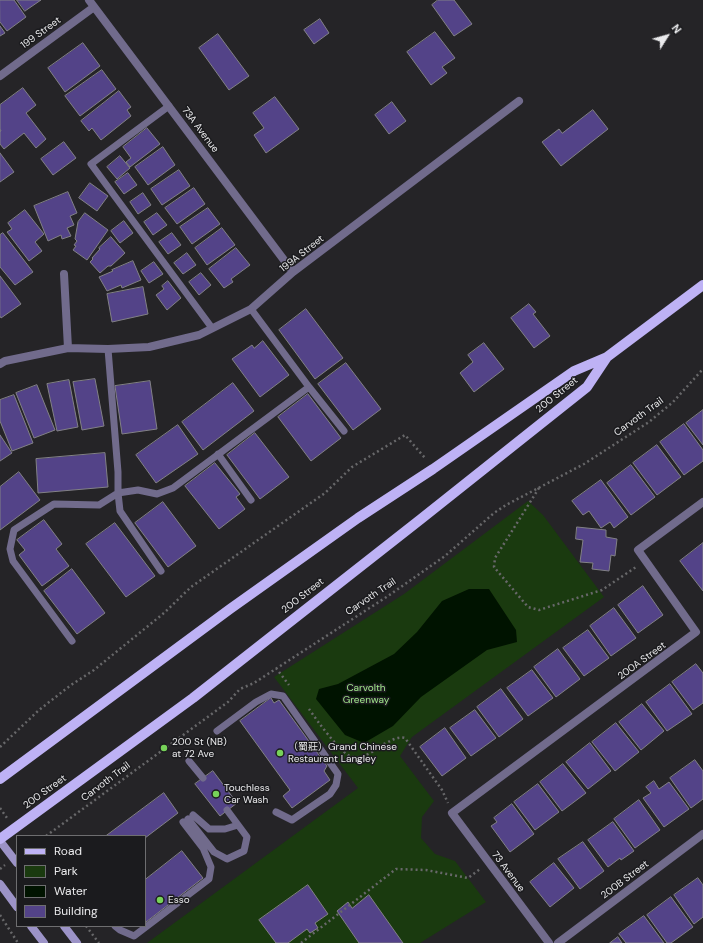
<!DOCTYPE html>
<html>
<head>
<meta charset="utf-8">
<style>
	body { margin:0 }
	#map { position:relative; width:703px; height:943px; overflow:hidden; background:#252427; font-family:"DM Sans",sans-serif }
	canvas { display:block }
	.legend { position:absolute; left:16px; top:835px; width:130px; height:92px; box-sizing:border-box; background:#1b1b1e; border:1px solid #6e6e70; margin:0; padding:5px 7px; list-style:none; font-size:12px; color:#eaeaec }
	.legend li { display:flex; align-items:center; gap:8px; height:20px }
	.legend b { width:20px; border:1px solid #6e6e70 }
	.north { position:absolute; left:647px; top:16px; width:40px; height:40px; -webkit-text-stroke:3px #1b1b1e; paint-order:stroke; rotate:53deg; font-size:11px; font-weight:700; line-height:16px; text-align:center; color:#eaeaec }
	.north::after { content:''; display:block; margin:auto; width:14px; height:18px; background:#eaeaec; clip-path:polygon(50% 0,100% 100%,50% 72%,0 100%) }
</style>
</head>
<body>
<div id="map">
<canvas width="703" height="943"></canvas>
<ul class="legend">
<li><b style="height:5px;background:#beb2f5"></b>Road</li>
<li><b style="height:11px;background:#1a3a0f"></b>Park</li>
<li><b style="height:11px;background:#001300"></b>Water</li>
<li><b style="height:11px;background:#534388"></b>Building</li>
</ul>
<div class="north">N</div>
</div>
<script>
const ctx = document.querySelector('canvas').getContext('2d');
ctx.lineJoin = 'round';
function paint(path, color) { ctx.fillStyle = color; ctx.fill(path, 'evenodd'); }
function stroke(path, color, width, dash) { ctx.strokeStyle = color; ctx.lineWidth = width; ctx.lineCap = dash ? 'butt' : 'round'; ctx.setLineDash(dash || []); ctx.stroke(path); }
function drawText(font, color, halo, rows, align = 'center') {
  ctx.font = font + ' "DM Sans","Noto Sans SC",sans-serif'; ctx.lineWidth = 3; ctx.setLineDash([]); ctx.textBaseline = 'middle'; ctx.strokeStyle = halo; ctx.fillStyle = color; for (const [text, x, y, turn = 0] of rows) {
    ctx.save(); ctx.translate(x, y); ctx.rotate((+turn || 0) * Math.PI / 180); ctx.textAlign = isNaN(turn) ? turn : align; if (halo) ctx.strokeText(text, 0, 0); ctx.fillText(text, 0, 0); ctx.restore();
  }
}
paint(new Path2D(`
	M528,501L543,515L604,597L412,737L400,756L434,801L422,817L421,838L435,854L455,861L486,902L420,943H147L358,788L274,677L404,594Z`), '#1a3a0f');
paint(new Path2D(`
	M469,589H489L516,630L517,642L487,650L421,697L393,726L364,743L345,735L316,699L319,689L338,684L394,654L417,632L442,601Z`), '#001300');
const building = new Path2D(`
	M0,0H14L26,17L7,31L0,22Z
	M17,0H41L25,11Z
	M438,0H454L472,24L454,36L432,5Z
	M320,19L329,33L314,44L304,30Z
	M0,26L5,33L0,36Z
	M435,32L455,58L442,67L447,73L431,85L407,52Z
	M218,34L249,76L229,90L199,48Z
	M83,43L100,66L65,92L48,68Z
	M102,70L116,89L80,116L65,96Z
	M23,88L36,105L26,113L46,139L36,148L24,133L4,149L0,144V131H1L0,129V105Z
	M119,91L131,107L127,110L131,116L101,140L92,128L89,131L81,121Z
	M275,97L299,129L266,153L254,135L264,128L253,113Z
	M392,102L406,121L389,134L375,115Z
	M593,110L608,129L561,166L542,142L559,129L562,133Z
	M147,128L160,144L130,167L126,162L131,158L123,147Z
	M64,142L76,158L53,175L41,159Z
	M163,147L175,165L148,185L135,167Z
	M0,153L14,172L0,182Z
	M120,156L130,168L117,179L107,167Z
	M179,170L190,186L162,205L151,189Z
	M128,173L137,185L124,194L115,182Z
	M90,183L108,196L97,211L79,198Z
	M194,188L205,204L177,224L165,208Z
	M68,192L77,213L70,216L74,225L67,228L71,236L62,239L61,235L48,241L34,206Z
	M143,193L151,205L138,214L130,202Z
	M208,208L220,224L192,244L180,227Z
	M25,210L44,234L35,242L42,251L29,261L7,232L12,229L8,223Z
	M85,213L108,230L87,260L73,250L76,246L74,245L77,241L75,239L78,222Z
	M157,213L167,225L153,235L144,222Z
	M124,221L133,233L120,243L111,231Z
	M222,228L235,245L207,265L195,248Z
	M3,233L33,272L15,285L0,267V235Z
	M172,233L181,245L168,254L159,242Z
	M111,237L125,253L111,266H108L100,273L90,262L93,259L92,258L100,249L99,248Z
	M236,248L250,265L231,279L233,282L224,288L209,269Z
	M187,253L196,265L183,274L174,263Z
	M133,261L141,280L122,288L121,285L107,291L99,277L113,271L112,270Z
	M154,262L163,274L149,283L141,271Z
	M201,273L211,285L199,295L189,282Z
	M0,276L21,304L1,318L0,316Z
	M168,281L181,298L167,310L156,295L164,289L162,286Z
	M143,287L148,314L112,322L107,294Z
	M529,304L536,312L533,314L550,336L534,348L511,318Z
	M306,309L343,358L315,379L279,330Z
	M263,341L289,375L260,397L232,359L252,345L254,348Z
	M484,343L504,369L474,392L460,373L473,362L468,355Z
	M346,363L381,409L353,430L318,384Z
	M95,379L104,426L82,430L73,382Z
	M69,380L78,427L57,431L47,384Z
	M150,381L157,429L122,434L115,386Z
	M233,383L254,411L203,450L182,422Z
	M37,385L55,430L34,438L16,393Z
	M308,394L341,438L311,461L278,417Z
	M14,395L33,443L12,451L0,421V400Z
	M703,410V445L686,423Z
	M684,424L703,450V461L684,475L660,442Z
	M178,425L198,454L156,483L136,455Z
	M255,433L289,477L260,499L227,455Z
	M0,435L12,453L0,461Z
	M657,445L681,477L657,495L633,463Z
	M105,453L108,487L38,493L36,459Z
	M215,463L240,494L236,497L245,509L219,529L185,486Z
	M631,465L655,497L631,515L607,483Z
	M19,472L40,500L0,530V487Z
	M601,480L628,517L614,528L610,522L601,528L589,511L583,515L572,501Z
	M163,502L196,546L168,567L135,523Z
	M44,520L62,544L56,549L69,566L42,586L19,555L25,550L17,540Z
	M115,523L155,576L126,597L86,544Z
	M577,527L606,530V537L617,539L615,556L611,555L609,571L592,569L593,563L580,562L583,540L576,539Z
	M703,543V591L680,561Z
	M72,569L105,613L77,634L44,591Z
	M643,586L663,615L638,633L618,605Z
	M614,608L636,638L611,656L590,626Z
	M588,630L609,658L584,676L563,648Z
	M558,649L580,679L556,697L534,667Z
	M696,664L703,673V703L693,710L672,682Z
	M532,670L553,698L528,716L507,688Z
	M670,684L692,714L667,731L646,702Z
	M501,689L523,719L499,737L477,707Z
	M271,698L274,703L279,700L327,766L324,771L330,780L292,808L283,796L290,790L240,721Z
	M642,704L664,731L641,750L619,722Z
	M475,710L496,738L471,756L450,728Z
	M616,723L639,752L615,771L592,742Z
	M445,728L466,758L442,776L420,747Z
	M590,743L611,771L588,789L566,762Z
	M695,760L703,771V799L691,808L670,778Z
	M563,764L586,793L562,811L540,782Z
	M213,771L237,803L220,816L195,784Z
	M654,781L659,789L669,782L689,809L664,827L643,798L651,793L646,787Z
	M538,784L559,812L535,830L514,802Z
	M164,793L178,813L145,838V836H106Z
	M639,800L660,830L635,848L614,819Z
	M512,804L534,834L510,852L491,826L497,822L494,818Z
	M613,822L634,851L621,860L620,858L608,867L588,840Z
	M583,842L604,871L580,889L558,859Z
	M182,851L203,878L146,922L145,921V880Z
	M554,863L574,888L550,907L530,882Z
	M698,878L703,885V917L694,924L674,895Z
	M308,885L328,914L315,923L318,928L310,933L307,929L288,943H276L259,920Z
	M369,895L403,943H359L337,911L348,902L352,908Z
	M671,897L693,927L671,943H667L647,915Z
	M644,916L664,943H626L619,934Z
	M618,937L622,943H610Z`);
paint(building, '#534388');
stroke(building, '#828186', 1);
stroke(new Path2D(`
	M539,488L495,558L494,567L528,607L539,610L602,590L636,567
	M276,668L289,685
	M309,709C316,719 342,756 353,757C363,759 376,750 384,744C391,741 397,736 405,738L442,790L448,803
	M0,747L39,710L71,685L94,670L164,613L191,587L325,493L352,467L405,435L425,458
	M0,808L7,818
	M46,836L228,702L240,689L254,683L388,596L445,556L494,513L506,505L584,464L649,422L673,402L703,369
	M0,869L5,865
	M0,915L18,943
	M86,926L99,943
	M301,943L396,869L426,870L468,878L480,869`), '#68686a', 2.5, [2, 3]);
stroke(new Path2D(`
	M169,106L91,164L212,328
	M108,349L118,472V493L138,490L157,494L173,488L309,387L251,309
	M309,387L344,431
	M218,454L251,500
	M72,641L13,561L10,549L14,530L54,504L99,505L118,493L120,511L161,571
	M217,731L256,702L271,694L283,696L338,774L336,785L330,794L292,820L276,812
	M189,761L203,778
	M193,815L209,829H225L238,825
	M188,819L214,852L227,859L244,851L247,837L227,810
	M115,926L120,930L134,936L209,879L211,867L203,848L183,822`), '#716b8c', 7);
stroke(new Path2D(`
	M89,0L293,272
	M0,76L94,7
	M64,274L68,348
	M0,364L5,361L68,348L108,349L149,347L199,335L251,309L293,272L519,101
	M549,943L452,813L696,632L638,550L703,502
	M558,943L703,834`), '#716b8c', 8);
stroke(new Path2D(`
	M0,841L17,863
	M0,884L17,907
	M31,926L44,943
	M64,926L77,943`), '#9c93c7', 8);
stroke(new Path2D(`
	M0,779L230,609L358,518L433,469L574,371L607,357L703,285
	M0,839L193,698L421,519L587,387L607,357`), '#beb2f5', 10);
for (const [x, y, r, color] of [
	[164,748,4,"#77d259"],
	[280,753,4,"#77d259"],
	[216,794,4,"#77d259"],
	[160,900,4,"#77d259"]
]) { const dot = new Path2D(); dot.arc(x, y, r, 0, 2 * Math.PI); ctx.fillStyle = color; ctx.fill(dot); stroke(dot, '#1b1b1e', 1.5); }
drawText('10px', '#eaeaec', '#1b1b1e', [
	["199 Street",41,33,-36],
	["73A Avenue",200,130,53],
	["199A Street",302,254,-38],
	["200 Street",557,395,-39],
	["Carvoth Trail",639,417,-36],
	["200 Street",303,596,-38],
	["Carvoth Trail",371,597,-34],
	["200A Street",642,661,-36],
	["Carvoth Trail",106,782,-37],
	["200 Street",45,792,-36],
	["73 Avenue",508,872,53],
	["200B Street",625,880,-37]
]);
drawText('10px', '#a0e78b', '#1b1b1e', [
	["Carvolth",366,688],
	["Greenway",366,700]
]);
drawText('10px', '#eaeaec', '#1b1b1e', [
	["200 St (NB)",172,742],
	["at 72 Ave",172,754],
	["（蜀莊）Grand Chinese",288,747],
	["Restaurant Langley",288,759],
	["Touchless",224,788],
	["Car Wash",224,800],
	["Esso",168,900]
], 'left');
</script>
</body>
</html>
